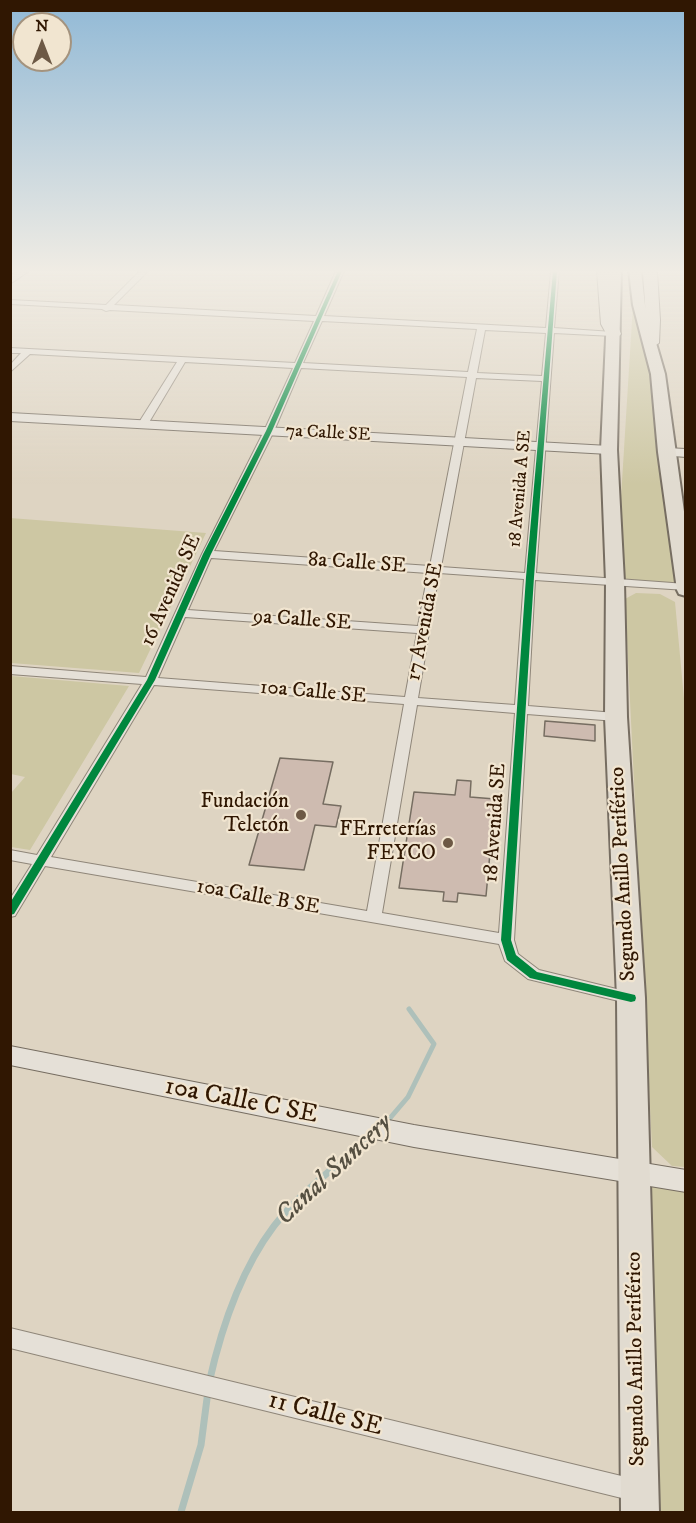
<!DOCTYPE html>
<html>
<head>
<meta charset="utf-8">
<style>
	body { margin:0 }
	#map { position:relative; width:696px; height:1523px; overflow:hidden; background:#ded4c2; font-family:"IM FELL DW Pica",serif }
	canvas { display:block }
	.frame { position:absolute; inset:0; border:12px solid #301702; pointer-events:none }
	.north { position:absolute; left:12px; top:12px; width:60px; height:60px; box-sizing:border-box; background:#f1e5d0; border:2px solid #a4937e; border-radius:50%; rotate:0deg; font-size:16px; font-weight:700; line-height:24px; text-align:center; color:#301702 }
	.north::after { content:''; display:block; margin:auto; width:21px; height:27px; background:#6d5945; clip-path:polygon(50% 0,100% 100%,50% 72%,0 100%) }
</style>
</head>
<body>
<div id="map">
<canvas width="696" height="1523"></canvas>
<div class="frame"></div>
<div class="north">N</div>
</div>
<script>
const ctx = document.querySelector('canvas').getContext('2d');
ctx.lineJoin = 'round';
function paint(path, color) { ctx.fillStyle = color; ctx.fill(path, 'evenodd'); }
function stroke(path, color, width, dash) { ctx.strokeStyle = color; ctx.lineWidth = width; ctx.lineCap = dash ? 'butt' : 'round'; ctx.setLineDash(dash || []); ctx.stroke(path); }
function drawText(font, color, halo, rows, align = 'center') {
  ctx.font = font + ' "IM FELL DW Pica",serif'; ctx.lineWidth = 4.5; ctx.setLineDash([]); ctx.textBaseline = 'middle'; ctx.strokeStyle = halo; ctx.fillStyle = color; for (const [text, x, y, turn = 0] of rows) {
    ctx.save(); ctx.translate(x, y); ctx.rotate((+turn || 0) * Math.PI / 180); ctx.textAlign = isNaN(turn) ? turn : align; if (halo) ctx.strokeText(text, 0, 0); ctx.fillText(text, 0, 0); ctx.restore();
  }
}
paint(new Path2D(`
	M633,304L657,379L678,584L616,578Z
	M10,518L206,533L139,673L11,663Z
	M636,593L660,594L675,602L686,720L685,1167L672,1166L652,1147L625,599Z
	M11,676L129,686L30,850L11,847V793L25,777L11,774Z
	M634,1183L685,1190V1512H642Z`), '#cdc7a3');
stroke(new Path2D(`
	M385,1124L408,1097L434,1044L409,1009
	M359,1147L372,1136`), '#aec0ba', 5);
stroke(new Path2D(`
	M209,1383C221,1329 240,1271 274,1226C298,1195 331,1170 361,1145
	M181,1512L201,1445L208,1391`), '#aec0ba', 7);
const building = new Path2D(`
	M545,721L595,725V741L544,736Z
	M280,758L333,762L323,804L341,806L336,827L315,825L304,870L249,865Z
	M457,780L471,781L470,797L495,799L486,896L458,893L457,902L443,901L444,892L399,888L414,792L455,795Z`);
paint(building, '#cebbb0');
stroke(building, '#766d61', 1.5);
const street = new Path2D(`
	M140,271H148L114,305L316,316L336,271H344L324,316L546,328L551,271H559L554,328L613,332L617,334L613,336L554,333L536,573L686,584V590L535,580L528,706L616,713L622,717L616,721L527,714L514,940L518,954L539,970L637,994L639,998L637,1002L631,1004L528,979L505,961L499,944L45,866L15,916L10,917V899L32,864L10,860V850L37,855L142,684L10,674V666L146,677L202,554L264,431L293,368L185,362L148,424L143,427L138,424L177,362L30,354L10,372V365L21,353H10V348L295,363L314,321L110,310L106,311L102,309L10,304V300L106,305ZM322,321L477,329L468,372L303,363ZM485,330L546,333L542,376L477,373ZM301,368L467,377L430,566L214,551L274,431ZM476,378L542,381L525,573L441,567ZM211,558L428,573L418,626L188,610ZM439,573L524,579L515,705L418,698ZM185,617L417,633L405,697L158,678ZM154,685L404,704L367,911L51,857ZM417,705L515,713L499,933L382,913Z
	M10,1328L638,1480L646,1483L649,1491L646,1499L638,1502L10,1348Z`);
const secondary = new Path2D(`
	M17,271H29L10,284V276Z
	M10,413L609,446L616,450L609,454L10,421Z
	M666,448L686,449V457L661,455L659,452L661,449Z
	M10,1046L414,1125L686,1170V1192L414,1147L10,1065Z`);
const primary = new Path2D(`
	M609,271H621L617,450L624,582L627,717L645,998L659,1512H621L617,998L605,717L606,582L601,450Z
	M629,271H641L645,305L665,374L686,526V596L679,594L677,590L658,452L651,374L633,305Z`);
const highway = new Path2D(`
	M597,271H611L617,324L621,334L618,337H608L601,324Z
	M643,271H657L660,320L659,343L651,348L643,343L646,320Z`);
stroke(street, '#8f8679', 2);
stroke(secondary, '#766d61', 2);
stroke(primary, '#766d61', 4);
stroke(highway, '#766d61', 2);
paint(street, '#e5e0d7');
paint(secondary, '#e5e0d7');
paint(primary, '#e1dbd0');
paint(highway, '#e1dbd0');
paint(new Path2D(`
	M338,271H342L272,431L211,554L155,680L14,914L10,915V903L147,680L203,554L266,431Z
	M553,271H557L534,577L511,940L516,955L537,972L635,995L636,998L635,1001L631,1002L530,978L507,960L501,940L526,577Z`), '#00873e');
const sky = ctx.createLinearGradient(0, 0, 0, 484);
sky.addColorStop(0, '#91b9d6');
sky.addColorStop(0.56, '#f0ece4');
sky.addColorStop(1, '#f0ece400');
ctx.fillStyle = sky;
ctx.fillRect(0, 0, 696, 484);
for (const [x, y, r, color] of [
	[301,815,6,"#6d5945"],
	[448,843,6,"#6d5945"]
]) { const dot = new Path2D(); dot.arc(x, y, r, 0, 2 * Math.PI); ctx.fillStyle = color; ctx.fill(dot); stroke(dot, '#f1e5d0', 2); }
drawText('18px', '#301702', '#f1e5d0', [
	["7a Calle SE",328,434,3],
	["18 Avenida A SE",521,489,-85]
]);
drawText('21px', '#301702', '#f1e5d0', [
	["8a Calle SE",357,564,4],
	["16 Avenida SE",172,591,-66],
	["9a Calle SE",302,621,4],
	["17 Avenida SE",426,622,-79],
	["10a Calle SE",313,693,5],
	["18 Avenida SE",496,823,-86],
	["Segundo Anillo Periférico",624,874,-93],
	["10a Calle B SE",258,898,10],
	["Segundo Anillo Periférico",637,1359,-91]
]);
drawText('21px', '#301702', '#f1e5d0', [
	["Fundación",289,803],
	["Teletón",289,827],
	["FErreterías",436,831],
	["FEYCO",436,855]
], 'right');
drawText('26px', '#301702', '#f1e5d0', [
	["10a Calle C SE",241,1102,11],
	["11 Calle SE",325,1415,14]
]);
drawText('italic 27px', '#554f41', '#f1e5d0', [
	["Canal Suncery",335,1171,-43]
]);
</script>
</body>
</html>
